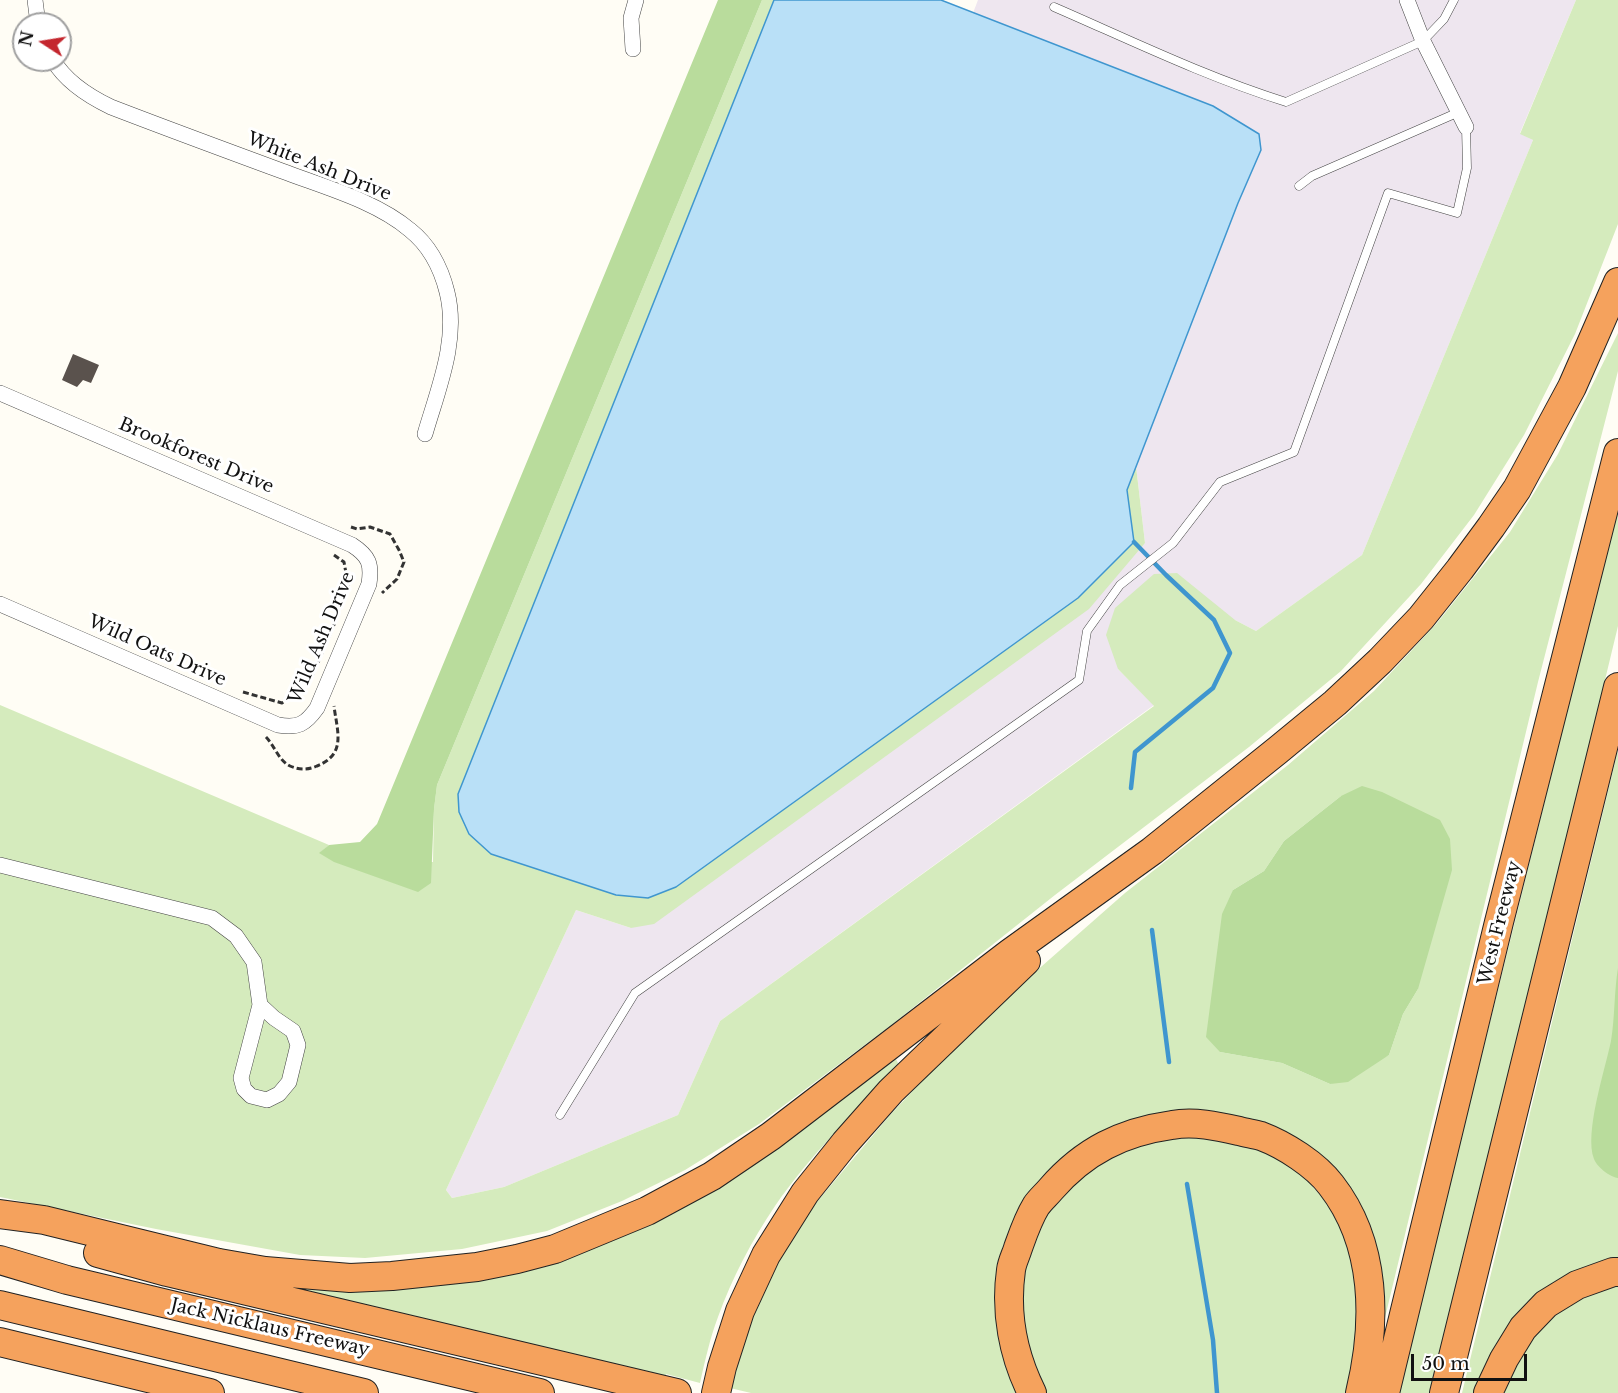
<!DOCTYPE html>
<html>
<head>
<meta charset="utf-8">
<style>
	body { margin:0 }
	#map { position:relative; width:1618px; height:1393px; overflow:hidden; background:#fffdf5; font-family:"Libre Baskerville",serif }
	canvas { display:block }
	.north { position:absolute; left:12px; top:12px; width:60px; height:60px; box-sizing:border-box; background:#fff; border:2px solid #a0a0a0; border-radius:50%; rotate:282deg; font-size:16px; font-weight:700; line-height:24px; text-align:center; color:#111 }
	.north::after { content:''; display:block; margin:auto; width:21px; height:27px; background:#c4262e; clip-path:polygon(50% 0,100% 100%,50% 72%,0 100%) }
	.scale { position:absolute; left:1411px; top:1354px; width:116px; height:27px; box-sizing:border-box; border:3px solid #111; border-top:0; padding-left:8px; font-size:18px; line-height:21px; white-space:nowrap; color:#111; -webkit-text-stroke:4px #fff; paint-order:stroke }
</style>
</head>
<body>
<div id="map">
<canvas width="1618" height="1393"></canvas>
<div class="north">N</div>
<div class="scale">50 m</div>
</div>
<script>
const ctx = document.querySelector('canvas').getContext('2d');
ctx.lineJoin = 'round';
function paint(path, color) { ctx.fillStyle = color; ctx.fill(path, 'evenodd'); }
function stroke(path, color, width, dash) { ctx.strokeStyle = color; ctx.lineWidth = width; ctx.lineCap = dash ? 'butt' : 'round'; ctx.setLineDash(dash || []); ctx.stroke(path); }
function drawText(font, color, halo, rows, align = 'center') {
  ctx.font = font + ' "Libre Baskerville",serif'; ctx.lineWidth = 6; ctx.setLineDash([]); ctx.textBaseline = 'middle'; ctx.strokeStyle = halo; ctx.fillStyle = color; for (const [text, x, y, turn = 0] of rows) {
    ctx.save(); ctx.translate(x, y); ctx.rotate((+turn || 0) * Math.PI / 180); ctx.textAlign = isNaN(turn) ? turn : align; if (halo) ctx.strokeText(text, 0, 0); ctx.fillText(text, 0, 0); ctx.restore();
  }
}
paint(new Path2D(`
	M978,0H1576L1520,133L1533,140L1362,555L1256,631L1235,620L1118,669L1154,705L720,1021L678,1115L504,1187L452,1198L446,1190L576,910L631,928L1145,543L1136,466L1238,203L1261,150L1259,134L1213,106L973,13Z`), '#eee6ef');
paint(new Path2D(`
	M762,0H774L469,766L458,794L459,812L1134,542L1127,490L1136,466L1145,543L1089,609L654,924L631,928L576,910L446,1190L452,1198L504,1187L678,1115L720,1021L1154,706L1118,669L1106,635L1115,608L1154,574L1177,573L1235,620L1256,631L1362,555L1533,140L1520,134L1576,0H1618V224L1575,334L1524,435L1474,515L1421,584L1341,671L1249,747L1055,895L890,1026L759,1124L685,1170L622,1201L547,1231L462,1249L365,1258L300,1255L156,1229L0,1197V705L329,845L320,853L433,862L434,809L437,785Z
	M1618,333V371L1538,682L1382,1330L1377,1280L1291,1146L1141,1122L1014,1234L1023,1393H751L730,1388L747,1325L777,1264L811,1209L890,1115L923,1080L1017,988L1125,893L1288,765L1374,691L1437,623L1510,532L1558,454ZM1341,796L1418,989L1403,1014L1389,1055L1330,1084L1282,1063L1220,1052L1233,890L1264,871L1284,841Z
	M1618,506V626L1535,970L1429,1393H1398Z
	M1618,750V1266L1489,1362L1473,1393H1462Z
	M896,1059L899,1065C857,1110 810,1155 775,1206C752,1240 732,1278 718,1317C710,1338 705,1361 700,1383L666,1374V1378L289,1289L291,1279L547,1258L833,1105Z
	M1168,1135H1209L1265,1152L1286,1163L1306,1179L1321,1196L1338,1219L1358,1272L1356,1348L1346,1393H1043L1032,1375L1019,1284L1042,1217L1091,1164Z
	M1618,1283V1393H1499L1540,1323L1577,1296Z`), '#d5ebbd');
paint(new Path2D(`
	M718,0H762L437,785L434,809L431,883L418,892L334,862L319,853L329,845L360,842L377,824Z
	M1362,786L1382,792L1440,820L1450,839L1452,870L1418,989L1403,1014L1389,1055L1348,1082L1330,1084L1282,1063L1220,1052L1206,1037L1222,914L1233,890L1264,871L1284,841L1341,796Z
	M1618,968V1178C1610,1177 1597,1167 1594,1159C1584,1133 1605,1070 1611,1041C1615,1017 1614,992 1618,968Z`), '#b9dc9c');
const water = new Path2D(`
	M774,0H941L1213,106L1259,134L1261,150L1238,203L1127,490L1134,542L1078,598L676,887L648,898L616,895L491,854L469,834L459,812L458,794Z`);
paint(water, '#b9e0f7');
stroke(water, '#3f96cf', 1.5);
stroke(new Path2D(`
	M1131,788L1135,752L1213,688L1230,653L1214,620L1166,575L1134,542
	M1152,930L1169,1062
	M1187,1184L1213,1340L1217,1393`), '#3f96cf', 4.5);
paint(new Path2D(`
	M73,354L99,365L91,383L83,380L77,387L62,380Z`), '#5a524d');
const lane = new Path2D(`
	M1054,7C1130,40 1206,77 1286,102L1423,41L1444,19L1454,0
	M1299,186L1312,176L1459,112
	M560,1115L635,993L1079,680L1087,631L1120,585L1173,543L1220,482L1294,452L1388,193L1457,213L1467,168L1466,127`);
const street = new Path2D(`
	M35,0L38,24
	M1407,0L1423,41L1466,127
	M633,49L631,18L636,0
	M53,60C66,82 88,96 111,107C168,129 225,150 282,171C324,187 376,201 410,230C429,245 441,268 447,292C459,340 438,389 425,434
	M0,393L352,545C369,556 372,564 369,584L317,708C305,725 298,728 278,725L0,604
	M0,865L212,918L236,936L254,962L260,1005L241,1078L244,1089L251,1096L267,1100L279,1094L289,1082L298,1045L293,1031L274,1018L260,1005`);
const highway = new Path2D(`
	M0,1214L44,1220L219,1263L265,1271L350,1278L392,1276L477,1267L517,1259L555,1249L647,1211L712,1176L771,1136L1010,953L1152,851L1278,750L1335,703L1380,661L1421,618L1460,569L1491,527L1517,489L1572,387L1618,282
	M98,1253L167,1272L677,1393
	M0,1260L67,1280L540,1393
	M0,1305L364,1393
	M0,1342L210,1393
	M716,1393L722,1367L740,1311L766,1255L805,1193L845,1143L891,1091L1026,961
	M1032,1393C1013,1355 1005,1312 1011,1270C1012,1262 1016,1255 1018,1248C1023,1234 1028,1219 1036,1206C1040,1200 1046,1195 1051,1189C1084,1151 1122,1132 1172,1125C1194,1121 1217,1126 1239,1131C1246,1133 1254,1134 1261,1136C1285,1145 1316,1165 1331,1185C1377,1244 1377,1323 1360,1393
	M1385,1393L1499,922L1618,453
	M1444,1393L1618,687
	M1488,1393L1504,1359L1523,1328L1546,1304L1577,1285L1613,1272H1618`);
stroke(lane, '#444', 9);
stroke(street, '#444', 16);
stroke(highway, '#222', 30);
stroke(new Path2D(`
	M351,527L357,529L370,527L390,534L399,550L404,562L397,579L382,593
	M334,555L344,562L349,590
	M311,679L339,613
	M243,692L282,703L306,690
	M266,737C274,745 279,761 290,766C299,770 308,770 317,766C347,754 337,731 334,706`), '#333', 3, [6, 3]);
stroke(lane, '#fff', 8);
stroke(street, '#fff', 15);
stroke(highway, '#f5a25d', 28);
drawText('18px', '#111', '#fff', [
	["White Ash Drive",319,167,22],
	["Brookforest Drive",196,456,23],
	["Wild Ash Drive",322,638,-67],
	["Wild Oats Drive",157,651,24],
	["West Freeway",1500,923,-76],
	["Jack Nicklaus Freeway",270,1328,13]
]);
</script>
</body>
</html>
